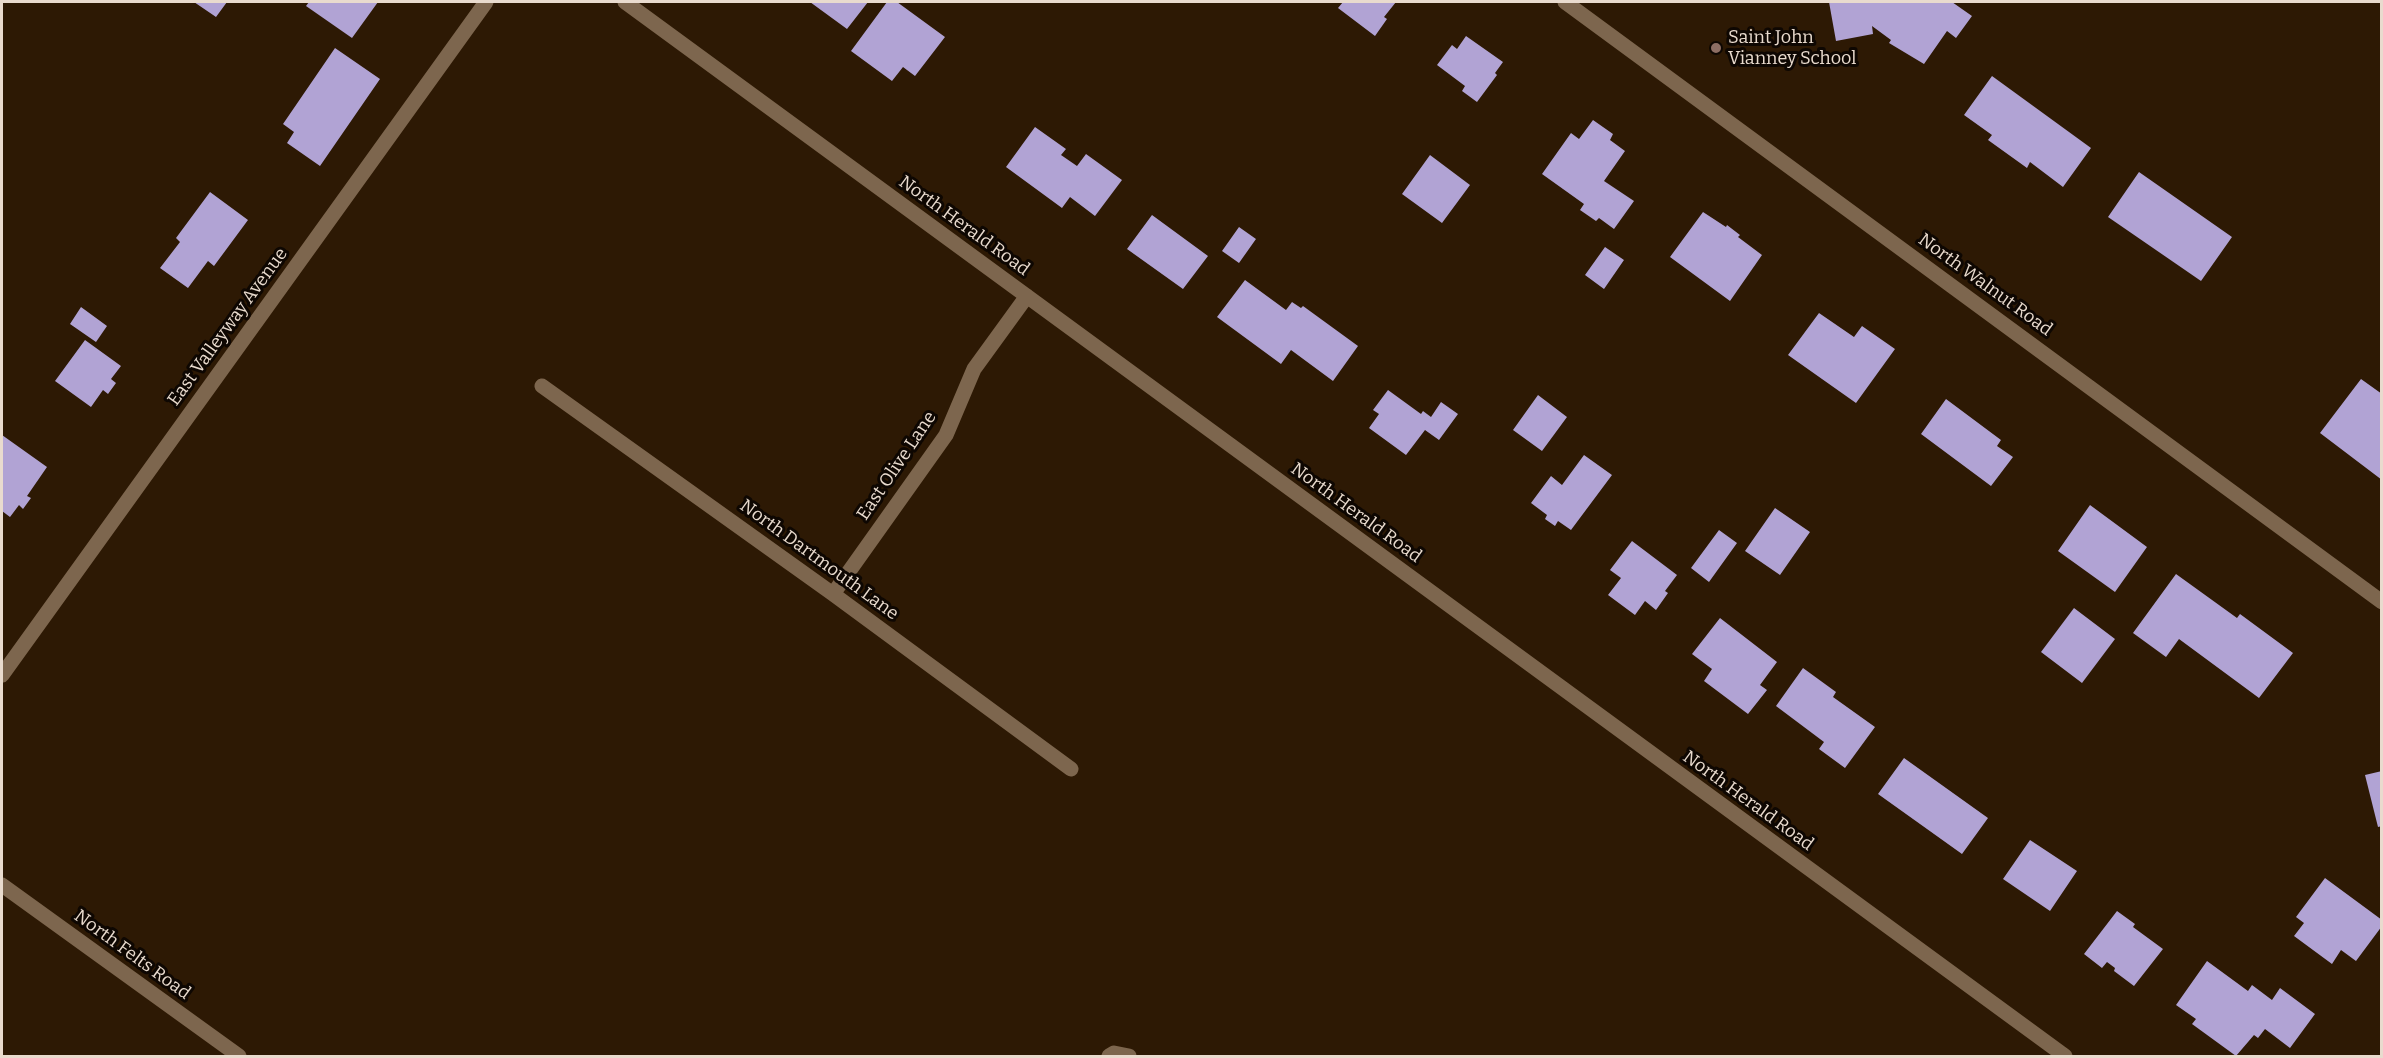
<!DOCTYPE html>
<html>
<head>
<meta charset="utf-8">
<style>
	body { margin:0 }
	#map { position:relative; width:2383px; height:1058px; overflow:hidden; background:#2d1904; font-family:Bitter,serif }
	canvas { display:block }
	.frame { position:absolute; inset:0; border:3px solid #e9dbce; pointer-events:none }
</style>
</head>
<body>
<div id="map">
<canvas width="2383" height="1058"></canvas>
<div class="frame"></div>
</div>
<script>
const ctx = document.querySelector('canvas').getContext('2d');
ctx.lineJoin = 'round';
function paint(path, color) { ctx.fillStyle = color; ctx.fill(path, 'evenodd'); }
function stroke(path, color, width, dash) { ctx.strokeStyle = color; ctx.lineWidth = width; ctx.lineCap = dash ? 'butt' : 'round'; ctx.setLineDash(dash || []); ctx.stroke(path); }
function drawText(font, color, halo, rows, align = 'center') {
  ctx.font = font + ' Bitter,serif'; ctx.lineWidth = 6; ctx.setLineDash([]); ctx.textBaseline = 'middle'; ctx.strokeStyle = halo; ctx.fillStyle = color; for (const [text, x, y, turn = 0] of rows) {
    ctx.save(); ctx.translate(x, y); ctx.rotate((+turn || 0) * Math.PI / 180); ctx.textAlign = isNaN(turn) ? turn : align; if (halo) ctx.strokeText(text, 0, 0); ctx.fillText(text, 0, 0); ctx.restore();
  }
}
paint(new Path2D(`
	M194,2H227L216,17Z
	M309,2H378L352,38L306,6Z
	M810,2H868L847,29Z
	M887,2H897L945,37L915,76L903,67L892,81L851,51Z
	M1343,2H1396L1384,17L1387,19L1375,36L1338,8Z
	M1829,2H1952L1972,16L1956,38L1947,31L1924,64L1889,43L1891,40L1872,26L1873,34L1836,41Z
	M1466,36L1503,62L1495,73L1497,75L1477,102L1462,91L1465,86L1437,65L1452,45L1457,49Z
	M335,48L380,79L320,166L287,143L294,132L283,124Z
	M1992,76L2091,148L2063,187L2030,162L2027,168L1988,140L1992,135L1964,115Z
	M1593,120L1613,134L1610,140L1625,151L1604,181L1634,201L1614,229L1599,218L1596,221L1580,210L1584,204L1542,174L1571,133L1579,139Z
	M1035,127L1066,149L1061,155L1077,166L1086,154L1122,180L1095,216L1070,197L1062,208L1006,167Z
	M1430,155L1470,185L1442,223L1402,194Z
	M2139,172L2232,237L2201,281L2108,217Z
	M210,192L248,220L214,266L208,261L188,288L160,268L180,242L176,238Z
	M1703,212L1726,227L1727,225L1740,235L1738,237L1762,255L1730,301L1670,257Z
	M1152,215L1208,256L1183,289L1127,249Z
	M1239,227L1256,239L1239,263L1222,251Z
	M1605,247L1624,260L1604,289L1585,275Z
	M1245,280L1286,310L1292,302L1301,308L1303,306L1358,346L1333,381L1291,350L1281,364L1217,317Z
	M81,307L107,326L96,342L70,324Z
	M1819,313L1854,337L1862,326L1895,349L1856,403L1788,355Z
	M85,340L121,366L111,379L116,383L108,394L103,390L91,407L55,381Z
	M2361,379L2382,394V480L2320,433Z
	M1388,390L1421,414L1423,411L1431,417L1441,402L1458,414L1439,440L1425,430L1406,455L1369,428L1379,414L1373,410Z
	M1538,395L1567,417L1542,451L1513,430Z
	M1946,399L2001,440L1997,446L2013,457L1991,486L1921,434Z
	M2,435L47,467L27,496L31,498L23,509L19,505L10,517L2,511Z
	M1584,455L1612,475L1571,530L1558,521L1555,526L1545,519L1547,515L1531,503L1551,476L1562,485Z
	M2090,505L2147,547L2115,592L2058,551Z
	M1775,508L1810,532L1780,575L1745,551Z
	M1719,530L1737,543L1709,582L1691,568Z
	M1632,541L1677,575L1665,591L1668,593L1656,610L1645,601L1635,615L1608,595L1621,578L1610,570Z
	M2176,574L2237,618L2240,614L2293,653L2259,698L2179,639L2166,657L2133,633Z
	M2074,608L2115,639L2082,683L2041,652Z
	M1720,618L1777,662L1760,685L1767,690L1748,714L1704,681L1712,669L1692,654Z
	M1803,668L1836,692L1833,697L1875,727L1845,768L1819,749L1824,742L1776,706Z
	M1904,758L1988,818L1962,854L1878,794Z
	M2382,771V826L2378,827L2365,775Z
	M2030,840L2077,871L2050,911L2003,879Z
	M2325,878L2382,920V926L2356,961L2341,950L2332,964L2294,936L2304,923L2296,917Z
	M2117,911L2135,924L2133,927L2163,949L2134,986L2114,971L2115,968L2107,962L2102,968L2084,954Z
	M2207,961L2248,991L2252,985L2272,1000L2280,988L2315,1014L2290,1048L2265,1029L2258,1038L2254,1035L2236,1056L2192,1024L2196,1019L2176,1005Z`), '#b1a3d4');
stroke(new Path2D(`
	M625,2L2065,1056
	M1565,2L2382,602
	M542,386L833,594L1071,769
	M833,594L946,435L974,369L1027,296
	M2,675L486,2
	M2,885L239,1056
	M1109,1056L1114,1053L1129,1056`), '#7d664e', 15);
for (const [x, y, r, color] of [
	[1716,48,6,"#8d6e63"]
]) { const dot = new Path2D(); dot.arc(x, y, r, 0, 2 * Math.PI); ctx.fillStyle = color; ctx.fill(dot); stroke(dot, '#0e0702', 2); }
drawText('18px', '#e9dbce', '#0e0702', [
	["Saint John",1728,38],
	["Vianney School",1728,59]
], 'left');
drawText('18px', '#e9dbce', '#0e0702', [
	["North Herald Road",964,226,36],
	["North Walnut Road",1985,285,36],
	["East Valleyway Avenue",228,327,-54],
	["East Olive Lane",897,466,-56],
	["North Herald Road",1356,513,36],
	["North Dartmouth Lane",819,560,36],
	["North Herald Road",1748,801,36],
	["North Felts Road",132,955,36]
]);
</script>
</body>
</html>
